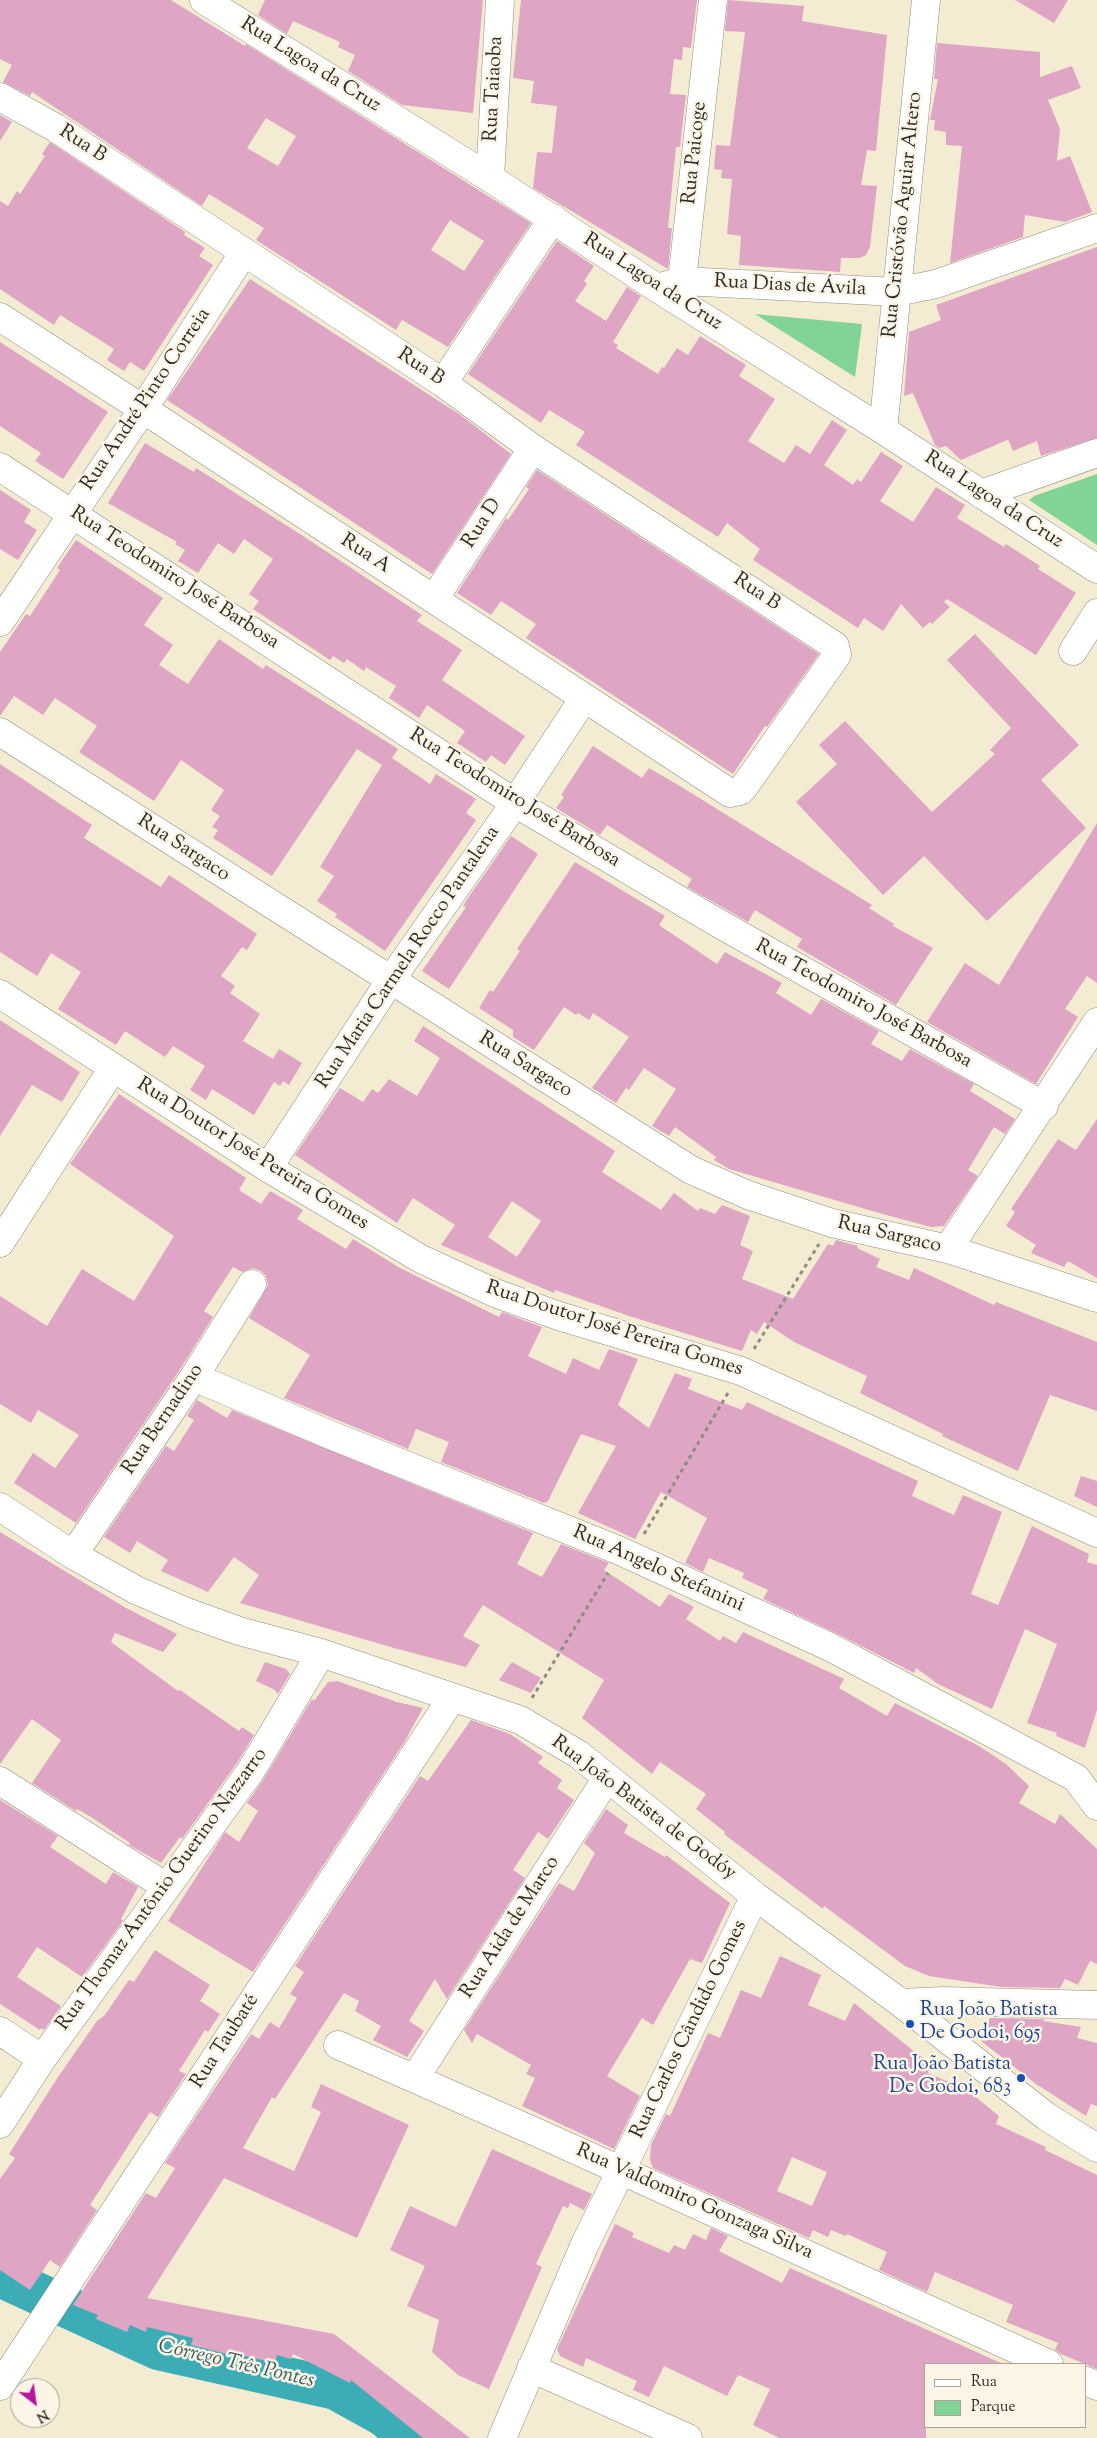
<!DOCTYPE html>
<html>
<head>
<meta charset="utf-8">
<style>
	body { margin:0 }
	#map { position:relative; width:1097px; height:2438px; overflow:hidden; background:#f3ecd3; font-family:"Sorts Mill Goudy",serif }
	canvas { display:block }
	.legend { position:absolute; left:924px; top:2363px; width:162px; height:65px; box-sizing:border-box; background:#fcf5e5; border:1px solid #a8a49b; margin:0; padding:6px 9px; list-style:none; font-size:15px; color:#2b2b2b }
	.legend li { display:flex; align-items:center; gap:10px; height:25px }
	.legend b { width:25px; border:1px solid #a8a49b }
	.north { position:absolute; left:10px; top:2378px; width:50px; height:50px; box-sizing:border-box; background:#fcf5e5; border:1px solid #a8a49b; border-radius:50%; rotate:150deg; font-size:14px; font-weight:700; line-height:20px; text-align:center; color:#2b2b2b }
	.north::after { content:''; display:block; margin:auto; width:18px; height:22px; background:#b5179e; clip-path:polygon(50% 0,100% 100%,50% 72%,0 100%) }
</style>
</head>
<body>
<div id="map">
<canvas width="1097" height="2438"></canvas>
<ul class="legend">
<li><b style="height:6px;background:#fff"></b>Rua</li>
<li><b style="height:14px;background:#81d495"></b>Parque</li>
</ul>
<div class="north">N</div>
</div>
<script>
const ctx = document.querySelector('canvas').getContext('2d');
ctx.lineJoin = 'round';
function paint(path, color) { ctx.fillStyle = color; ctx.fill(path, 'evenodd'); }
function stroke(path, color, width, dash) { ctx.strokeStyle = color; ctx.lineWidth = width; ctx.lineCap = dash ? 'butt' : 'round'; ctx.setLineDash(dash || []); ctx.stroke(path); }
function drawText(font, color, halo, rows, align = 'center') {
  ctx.font = font + ' "Sorts Mill Goudy",serif'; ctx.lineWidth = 5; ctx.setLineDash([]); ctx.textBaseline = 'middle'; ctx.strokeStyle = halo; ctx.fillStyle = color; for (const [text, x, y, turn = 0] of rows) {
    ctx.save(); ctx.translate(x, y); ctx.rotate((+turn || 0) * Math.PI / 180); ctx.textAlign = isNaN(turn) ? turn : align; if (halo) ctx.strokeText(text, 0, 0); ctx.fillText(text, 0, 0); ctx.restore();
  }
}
paint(new Path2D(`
	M755,314L862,324L855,377Z
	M1097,474V545L1029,500L1034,496Z`), '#81d495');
stroke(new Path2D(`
	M0,2276L158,2349L336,2389L383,2415L411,2438`), '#3cadb6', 42);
paint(new Path2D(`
	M0,0H171L245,46L246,44L531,223L448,347L402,320L396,330L256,240L264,228L209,194L202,206L32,92L30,96L3,82L12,65L0,59ZM266,118L296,136L278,166L247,148ZM450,220L484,241L464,271L431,250Z
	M265,0H483L473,113L402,105L348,71L355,55L338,47L340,42L293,21L287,34L258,15Z
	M521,0H697L691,48L683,47L682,60L674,59L670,94L686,95L680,147H676L668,228H672L668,269L533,188L537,152L552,153L557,106L531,103L534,81L513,78Z
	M728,0L804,6L802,21L887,35L876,151L867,150L861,185L877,186L870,247L866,255L860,258H841L840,272L739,265L741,236L727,234L732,179L721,178L722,170L714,169L716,145L730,146L745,32L725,31Z
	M1015,0H1068L1054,23Z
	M937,43L1040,52V77L1072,66L1081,88L1048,100L1060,129L1057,161L1070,156L1092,212L1065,222L1025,215L1023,237L950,263L962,146L946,145V132L934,130L935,120H930L938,79H934Z
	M0,115L12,122L0,141Z
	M50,142L185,232L184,235L205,248L199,256L213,265L144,371L130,362L124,371L107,360L114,349L60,315L54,325L0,289V201L8,206L17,191L20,194L45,156L42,154Z
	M557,241L594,266L584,281L587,284L575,301L606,321L627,287L641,296L613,342L618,345L616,348L658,374L662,367L664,368L677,348L688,355L700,336L746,365L739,376L775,399L748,441L784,463L796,445L810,454L832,420L847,430L824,465L853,485L857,479L861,482L881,452L903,466L880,501L913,522L936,487L965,505L957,518L1004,547L1006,544L1040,566L1038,569L1076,593L1036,655L947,599L944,602L950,607L932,624L930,622L923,628L901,604L883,631L864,618L858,628L753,560L760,549L727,523L718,537L576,445L585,432L549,410L541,423L468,374Z
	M1097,247V438L1041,456L1037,441L1013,451L1009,441L1007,440L961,460L946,446L939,448L935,445L913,393L904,396L909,332L941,320L936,305Z
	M250,279L462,416L511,454L432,574L167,400Z
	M0,342L108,412L63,479L35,461L41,453L0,426Z
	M145,443L194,472L196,468L300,534L422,615L417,621L462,650L442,680L525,736L505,765L491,755L486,762L457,743L465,731L427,705L419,718L389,698L396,686L366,667L364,671L347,659L344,663L333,656L330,660L253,609L259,601L249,594L273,559L244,539L234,554L218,543L198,573L178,561L185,550L175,544L177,542L108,503Z
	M537,470L819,654L767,727L765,726L733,774L526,638L536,624L501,601L491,615L457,593L506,518L508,520L529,489L526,487Z
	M0,490L31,510L24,522L37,530L18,560L0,549Z
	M76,540L163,598L144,625L173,645L159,665L188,684L219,639L263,669L266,665L398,749L392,758L430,784L436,774L476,799L466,813L476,820L385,951L335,917L337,914L317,901L334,876L320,867L382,765L357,749L272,876L213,838L218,830L212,827L220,816L211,810L224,790L181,760L154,801L79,752L97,726L55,698L43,715L14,696L0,716V652L26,614L30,616L60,570L57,568Z
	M975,634L1079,745L1041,780L1086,828L987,921L924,856L883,895L796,802L837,764L819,745L845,721L932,812L995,754L990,750L1011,728L947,660Z
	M593,746L642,778L649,768L680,786L872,905L869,908L894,924L893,926L933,948L896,1005L797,947L802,939L755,910L748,922L687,887L692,879L607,825L600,835L556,808L564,797L561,795Z
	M0,764L92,825L84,838L161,887L169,875L257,934L247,950L242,947L221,976L235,986L230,993L260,1014L243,1041L273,1059L279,1049L302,1063L289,1085L283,1081L280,1086L274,1082L254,1115L212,1089L206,1100L190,1090L205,1066L173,1046L165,1057L125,1031L116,1045L58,1009L81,972L51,953L37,976L0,952Z
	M1097,823V983L1087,976L1065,1009L1078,1017L1036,1084L927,1022L965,963L999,985Z
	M511,836L538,854L449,989L422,971L466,907L463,906L468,898Z
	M575,862L665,916L659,925L717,964L725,952L782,983L776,993L811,1015L821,999L879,1031L871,1044L902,1061L910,1049L974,1084L970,1091L1015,1119L1005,1134L994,1127L968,1170L978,1176L944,1226L931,1227L879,1213L729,1169L714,1160L716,1157L675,1127L669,1136L652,1126L676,1089L644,1068L629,1090L626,1088L616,1103L592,1088L629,1037L593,1013L589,1020L578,1013L576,1015L564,1007L534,1050L513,1037V1030L479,1008L490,990L493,992L520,951L517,949Z
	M0,1020L80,1072L62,1102L32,1085L0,1136Z
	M423,1026L615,1151L602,1172L661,1210L674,1193L698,1211L700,1208L715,1214L722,1205L750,1216L740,1245L753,1251L742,1279L793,1299L828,1244L833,1246L836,1240L858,1246L857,1248L880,1259L876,1267L909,1280L914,1268L994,1305L996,1302L1097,1342V1411L1050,1395L1018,1471L942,1436L943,1434L860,1393L867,1376L794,1342L764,1322L757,1334L751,1330L742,1351L629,1316L555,1290L554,1293L441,1245L455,1225L413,1198L397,1223L295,1155L340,1088L363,1102L372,1089L378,1093L389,1079L417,1096L440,1058L414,1041ZM512,1201L541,1221L517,1257L488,1237Z
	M119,1094L246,1178L239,1190L261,1204L270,1191L303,1210L297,1219L346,1249L353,1239L400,1268L499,1317L502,1312L542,1327L528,1356L566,1374L573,1358L599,1370L609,1349L638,1359L618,1405L649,1428L675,1373L692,1379L688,1389L742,1410L747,1402L918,1481L912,1496L954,1515L963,1495L1002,1512L971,1594L998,1605L1032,1526L1089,1554L1087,1562L1097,1565V1710L1085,1748L1056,1736L1057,1733L1027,1723L1057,1644L1025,1629L992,1709L938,1684L916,1668L914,1673L836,1633L763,1599L768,1590L742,1578L744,1573L709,1558L703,1572L685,1563L707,1518L661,1492L635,1539L578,1513L616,1446L581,1434L548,1501L544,1503L441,1462L449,1442L416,1429L408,1449L284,1398L310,1355L249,1318L268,1285L266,1276L261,1271L253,1268L242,1272L233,1267L204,1311L213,1317L181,1368L76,1523L14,1483L33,1453L55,1468L79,1435L38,1410L31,1423L0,1404V1296L47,1326L82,1269L134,1301L174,1236L70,1164Z
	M1097,1119V1278L1068,1261L1064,1267L1031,1253L1036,1245L1006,1226L1015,1212L1011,1209L1058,1139L1076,1150Z
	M197,1400L227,1418L232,1410L533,1533L517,1564L542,1577L561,1544L609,1563L604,1570L660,1607L669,1594L694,1607L686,1619L720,1641L723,1636L736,1643L743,1632L844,1679L839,1688L887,1716L895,1703L979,1746L1006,1764L1029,1786L1019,1803L1055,1824L1060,1814L1097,1849V1964L1090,1961L1078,1985L1065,1979L1060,1988L1001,1987L929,1976L905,1966L824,1906L823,1909L724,1834L725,1832L696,1809L706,1794L660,1762L652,1774L582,1718L604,1680L483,1605L463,1636L480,1645L466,1667L394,1648L240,1603L259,1575L234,1557L208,1592L161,1571L168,1560L137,1541L130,1553L104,1537L166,1446L174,1451L194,1420L187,1416Z
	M1081,1476L1097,1481V1507L1074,1496Z
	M0,1532L126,1608L177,1634L163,1652L115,1633L111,1642L178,1691L180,1690L239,1731L242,1727L254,1735L237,1763L182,1839L180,1837L161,1863L129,1845L130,1843L91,1817L77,1809L76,1811L32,1783L61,1740L32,1719L0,1764Z
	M265,1662L286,1669L290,1674L278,1694L275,1690L256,1681Z
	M512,1662L541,1678L531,1693L499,1680Z
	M337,1681L397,1702L423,1708L405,1741L253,1972L168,1921L225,1832L239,1842L258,1811L247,1803L263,1780L312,1699L314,1701L328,1682Z
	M471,1720L510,1734L543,1757L538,1763L562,1780L557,1788L574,1800L548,1839L538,1832L513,1870L525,1878L447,1999L435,1979L409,2021L424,2031L407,2057L373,2040L381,2026L355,2011L359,2001L344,1993L275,2099L272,2097L243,2148L294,2171L321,2112L311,2107L321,2084L409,2125L357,2238L224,2178L147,2298L334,2334L470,2438H423L351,2380L350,2383L293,2354L291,2359L277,2355L275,2363L228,2352L227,2354L191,2345L193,2338L147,2327L146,2332L130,2325L127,2332L96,2319L98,2315L73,2305L146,2193L156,2198L175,2168L165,2163L251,2034L259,2039L270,2022L279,2028L297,1998L290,1994L304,1972L295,1966L420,1776L428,1781Z
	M0,1800L58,1836L50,1847L106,1884L113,1872L138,1887L121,1919L123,1921L82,1977L37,1947L17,1977L61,2006L44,2030L41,2028L40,2030L0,2004Z
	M606,1809L628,1825L624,1833L665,1857L666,1855L730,1903L702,1963L690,1959L653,2025L642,2018L607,2076L640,2096L614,2149L522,2106L535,2078L526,2074L531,2065L477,2034L472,2043L464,2030L559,1883L574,1891L595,1853L584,1843Z
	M155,1950L210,1985L200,2001L220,2014L208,2032L205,2030L179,2071L186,2074L158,2117L150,2112L90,2205L97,2210L60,2267L50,2260L30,2290L0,2270V2179L15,2158L9,2154L58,2077L97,2021L104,2016L129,1980L134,1982Z
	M780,1956L821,1975L808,2005L845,2021L854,2003L931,2065L928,2073L967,2090L999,2116L996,2124L1046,2147L1045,2150L1097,2175V2369L1061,2354L1055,2350L1058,2343L1006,2322L1013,2305L935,2272L927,2292L879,2270L887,2252L847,2234L846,2236L831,2230L828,2237L813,2230L809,2238L653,2168L650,2160L651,2145L666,2114L670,2116L708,2033L720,2038L741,1990L761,1998ZM792,2157L827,2172L812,2206L777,2191Z
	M990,2018L1045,2019L1043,2021L1081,2027L1077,2038L1097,2043V2106L1091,2104L1086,2116L1036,2084L981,2041Z
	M492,2149L592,2194L584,2210L570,2203L568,2208L563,2206L536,2264L542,2267L489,2389L458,2375L432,2352L439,2320L407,2306L425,2266L390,2250L410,2206L456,2227Z
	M615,2224L634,2233L632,2237L669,2253L674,2245L685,2250L693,2234L706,2240L711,2228L728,2236L719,2251L782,2283L790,2268L1003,2364H926V2438H779L753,2425L770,2389L738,2375L727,2396L664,2366L649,2397L633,2390L637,2381L586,2358L583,2367L560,2356L557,2349Z`), '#dfa5c4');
const minor = new Path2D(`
	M204,0L490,178L657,288L883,430L1097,569
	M0,97L56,128L443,383L535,450L835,646L837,655L744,787L740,791L730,793L143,409L0,317
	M490,178L500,0
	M682,281L896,292L936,284L1097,228
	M664,286L682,281L713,0
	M443,383L553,218
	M883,430L926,0
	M0,467L515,803L718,923L1044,1106
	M981,494L1097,453
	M434,599L533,448
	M0,622L143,409L244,252
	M1073,651L1097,613
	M0,732L691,1170L748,1195L832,1223L948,1249L1097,1298
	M268,1168L390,981L515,803L584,698
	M0,1243L113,1068
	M948,1249L1097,1022
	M194,1377L328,1434L618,1550L830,1647L1076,1778L1097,1806
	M0,1507L73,1555L136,1590L189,1613L239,1631L321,1653L520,1720L578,1754L755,1896L901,2003L1047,2117L1097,2148
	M73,1555L194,1377L252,1284
	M0,1781L165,1886
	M901,2003L943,2001L1097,2005
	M0,2031L42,2059
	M338,2045L538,2133L1049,2364
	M415,2078L607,1778
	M0,2124L42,2059L250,1772L321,1653
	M531,2368L688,2438
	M1086,2381L1097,2386
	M0,2386L452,1698
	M502,2438L585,2244L755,1896`);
const major = new Path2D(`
	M0,994L268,1168L421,1259L495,1293L559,1316L741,1371L1097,1533`);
stroke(minor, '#8f8c7f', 29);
stroke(major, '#8f8c7f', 29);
stroke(new Path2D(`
	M754,1349L819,1244
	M644,1534L728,1393
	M532,1698L608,1573`), '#8f8c7f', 3, [4, 4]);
stroke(minor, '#fff', 28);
stroke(major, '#fff', 28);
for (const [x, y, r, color] of [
	[910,2024,5,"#1a4fb4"],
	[1021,2078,5,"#1a4fb4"]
]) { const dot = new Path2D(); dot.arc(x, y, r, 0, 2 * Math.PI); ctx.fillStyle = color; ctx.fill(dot); stroke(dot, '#fcf5e5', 2); }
drawText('20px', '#2b2b2b', '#fcf5e5', [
	["Rua Lagoa da Cruz",310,66,32],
	["Rua Taiaoba",495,89,-87],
	["Rua B",82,145,33],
	["Rua Paicoge",696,153,-84],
	["Rua Cristóvão Aguiar Altero",904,215,-84],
	["Rua Lagoa da Cruz",652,283,33],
	["Rua Dias de Ávila",790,287,3],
	["Rua B",420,368,34],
	["Rua André Pinto Correia",147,400,-56],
	["Rua Lagoa da Cruz",993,501,33],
	["Rua D",483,524,-57],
	["Rua A",365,555,33],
	["Rua Teodomiro José Barbosa",174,579,33],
	["Rua B",756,593,34],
	["Rua Teodomiro José Barbosa",514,799,32],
	["Rua Sargaco",183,849,33],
	["Rua Maria Carmela Rocco Pantalena",409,958,-56],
	["Rua Teodomiro José Barbosa",863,1005,29],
	["Rua Sargaco",525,1066,32],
	["Rua Doutor José Pereira Gomes",252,1155,32],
	["Rua Sargaco",889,1236,13],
	["Rua Doutor José Pereira Gomes",614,1330,18],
	["Rua Bernadino",164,1420,-56],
	["Rua Angelo Stefanini",658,1570,24],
	["Rua João Batista de Godóy",643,1809,37],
	["Rua Thomaz Antônio Guerino Nazzarro",163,1890,-54],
	["Rua Aida de Marco",511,1928,-57],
	["Rua Carlos Cândido Gomes",690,2030,-64],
	["Rua Taubaté",226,2042,-57],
	["Rua Valdomiro Gonzaga Silva",694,2203,24]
]);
drawText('20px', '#164399', '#fcf5e5', [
	["Rua João Batista",920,2012],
	["De Godoi, 695",920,2035],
	["Rua João Batista",1011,2066,"right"],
	["De Godoi, 683",1011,2089,"right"]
], 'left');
drawText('italic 21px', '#325f63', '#fcf5e5', [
	["Córrego Três Pontes",236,2365,13]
]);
</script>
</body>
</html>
